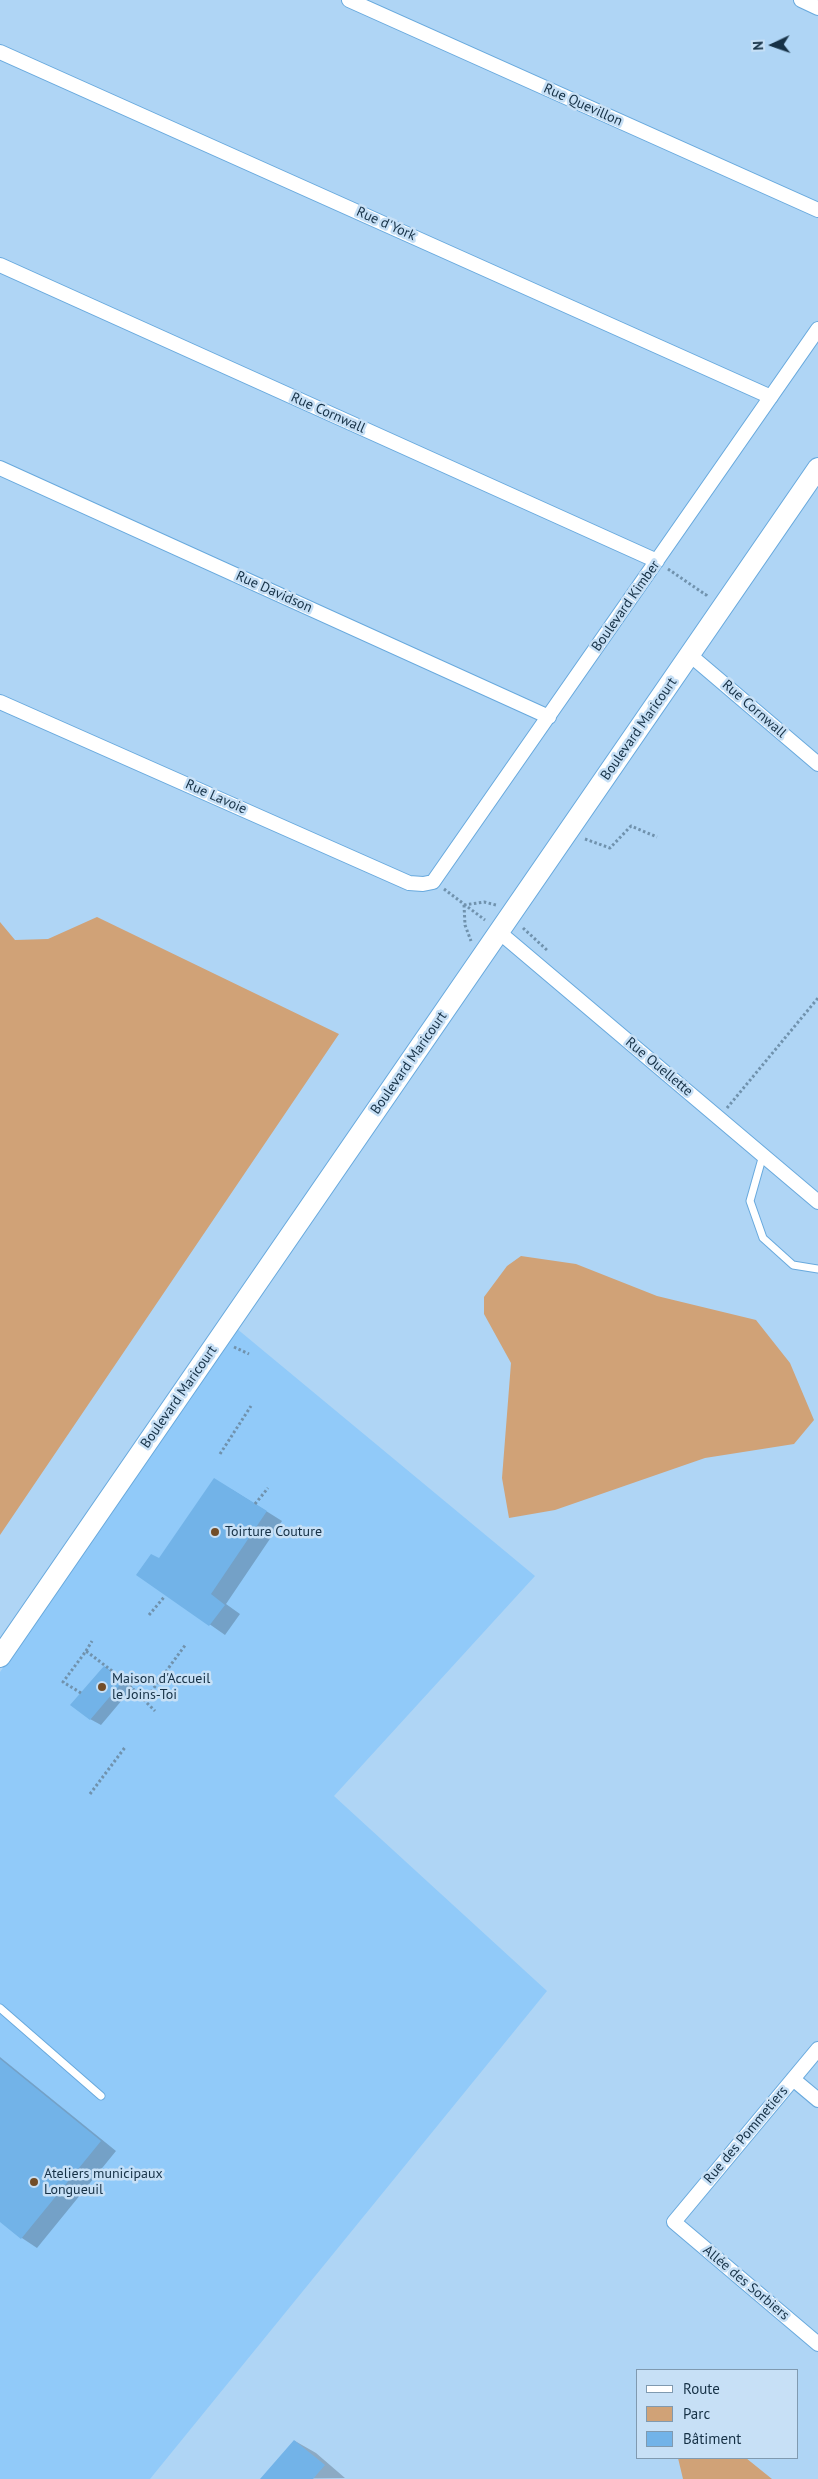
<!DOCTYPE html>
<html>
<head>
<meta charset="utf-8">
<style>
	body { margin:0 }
	#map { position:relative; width:818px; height:2479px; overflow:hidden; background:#afd5f5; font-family:"PT Sans",sans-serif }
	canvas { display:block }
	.legend { position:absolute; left:636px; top:2369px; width:162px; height:90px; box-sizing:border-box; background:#c7e0f6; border:1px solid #809ab0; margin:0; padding:6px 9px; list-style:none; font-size:15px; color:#163146 }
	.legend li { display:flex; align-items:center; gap:10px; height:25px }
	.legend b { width:25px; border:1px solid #809ab0 }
	.north { position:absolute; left:748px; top:20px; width:50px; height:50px; -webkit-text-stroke:4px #c7e0f6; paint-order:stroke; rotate:267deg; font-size:14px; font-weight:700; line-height:20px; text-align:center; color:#163146 }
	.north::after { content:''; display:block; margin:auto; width:18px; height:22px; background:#163146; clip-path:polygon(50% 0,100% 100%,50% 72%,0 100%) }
</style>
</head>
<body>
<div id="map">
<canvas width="818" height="2479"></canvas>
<ul class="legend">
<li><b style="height:6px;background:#fff"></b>Route</li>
<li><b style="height:14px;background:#d0a277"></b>Parc</li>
<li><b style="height:14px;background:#72b3e8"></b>Bâtiment</li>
</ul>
<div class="north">N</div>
</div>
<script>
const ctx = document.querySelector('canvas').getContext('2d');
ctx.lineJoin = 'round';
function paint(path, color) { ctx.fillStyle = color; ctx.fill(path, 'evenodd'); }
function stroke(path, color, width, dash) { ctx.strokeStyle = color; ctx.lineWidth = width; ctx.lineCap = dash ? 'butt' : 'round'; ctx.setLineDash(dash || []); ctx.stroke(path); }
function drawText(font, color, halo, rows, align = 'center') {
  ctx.font = font + ' "PT Sans",sans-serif'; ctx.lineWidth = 5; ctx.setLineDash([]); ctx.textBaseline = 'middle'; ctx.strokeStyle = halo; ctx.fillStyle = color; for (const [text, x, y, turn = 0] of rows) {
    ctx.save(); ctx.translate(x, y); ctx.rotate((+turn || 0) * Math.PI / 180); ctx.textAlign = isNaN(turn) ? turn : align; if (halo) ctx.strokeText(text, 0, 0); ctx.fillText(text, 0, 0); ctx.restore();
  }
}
paint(new Path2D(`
	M236,1328L535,1576L334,1796L547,1991L150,2479H0V1672Z`), '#91caf9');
paint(new Path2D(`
	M97,917L339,1034L0,1535V922L15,940L48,939Z
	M521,1256L576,1264L657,1296L756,1320L790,1363L814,1420L794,1444L705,1458L555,1510L509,1518L502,1478L511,1363L484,1314V1297L507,1266Z
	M678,2458H746L772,2479H683Z`), '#d0a277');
paint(new Path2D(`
	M231,1489L282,1521L226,1604L240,1614L225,1635L138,1574L160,1560Z
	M105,1667L133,1687L101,1725L90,1719Z
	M0,2057L116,2151L37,2248L22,2238L0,2221Z
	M295,2441L316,2453L345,2478L262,2479Z`), '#0003');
paint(new Path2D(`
	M214,1478L267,1511L211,1594L225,1605L209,1626L136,1575L151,1554L159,1558Z
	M104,1666L124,1680L90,1720L70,1705Z
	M0,2059L101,2141L21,2239L0,2222Z
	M294,2440L325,2465L313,2479H260Z`), '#72b3e8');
const lane = new Path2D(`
	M763,1155L750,1201L763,1238L793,1265L818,1269
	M0,2008L101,2096`);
const street = new Path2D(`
	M349,0L818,210
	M801,0L818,8
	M0,52L771,397
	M0,265L657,561
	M0,468L549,717
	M690,655L818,764
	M0,702L409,883L423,884L433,882L818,329
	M499,932L818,1202
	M818,2049L674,2222L818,2344
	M793,2079L818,2100`);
const secondary = new Path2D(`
	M0,1657L818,468`);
stroke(lane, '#68a9dd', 9);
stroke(street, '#68a9dd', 16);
stroke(secondary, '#68a9dd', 22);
stroke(new Path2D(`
	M668,569L706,595L707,593
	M585,839L610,848L631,826L657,837
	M444,889L485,920
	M464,905L465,925L471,941
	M464,905L484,902L496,905
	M523,928L548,951
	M727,1108L818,998
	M234,1347L249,1354
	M220,1454L251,1406
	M255,1504L268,1488
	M149,1615L165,1596
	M86,1651L92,1641
	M151,1692L186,1644
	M81,1693L63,1682L86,1651L124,1680L155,1711
	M90,1794L126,1746`), '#7092ad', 3, [2.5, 2.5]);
stroke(lane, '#fff', 7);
stroke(street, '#fff', 14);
stroke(secondary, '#fff', 20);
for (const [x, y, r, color] of [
	[215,1532,5,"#724d28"],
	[102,1687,5,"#724d28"],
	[34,2182,5,"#724d28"]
]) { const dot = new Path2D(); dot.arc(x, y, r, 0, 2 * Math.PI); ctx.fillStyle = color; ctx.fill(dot); stroke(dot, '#c7e0f6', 2); }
drawText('14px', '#163146', '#c7e0f6', [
	["Rue Quevillon",583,105,24],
	["Rue d'York",386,224,24],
	["Rue Cornwall",328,413,24],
	["Rue Davidson",274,592,24],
	["Boulevard Kimber",626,606,-55],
	["Rue Cornwall",754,709,41],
	["Boulevard Maricourt",639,729,-55],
	["Rue Lavoie",216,797,24],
	["Boulevard Maricourt",409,1063,-55],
	["Rue Ouellette",659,1067,40],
	["Boulevard Maricourt",179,1397,-55],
	["Rue des Pommetiers",746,2135,-50],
	["Allée des Sorbiers",746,2283,40]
]);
drawText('14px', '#163146', '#c7e0f6', [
	["Toirture Couture",225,1532],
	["Maison d'Accueil",112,1679],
	["le Joins-Toi",112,1695],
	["Ateliers municipaux",44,2174],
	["Longueuil",44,2190]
], 'left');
</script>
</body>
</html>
